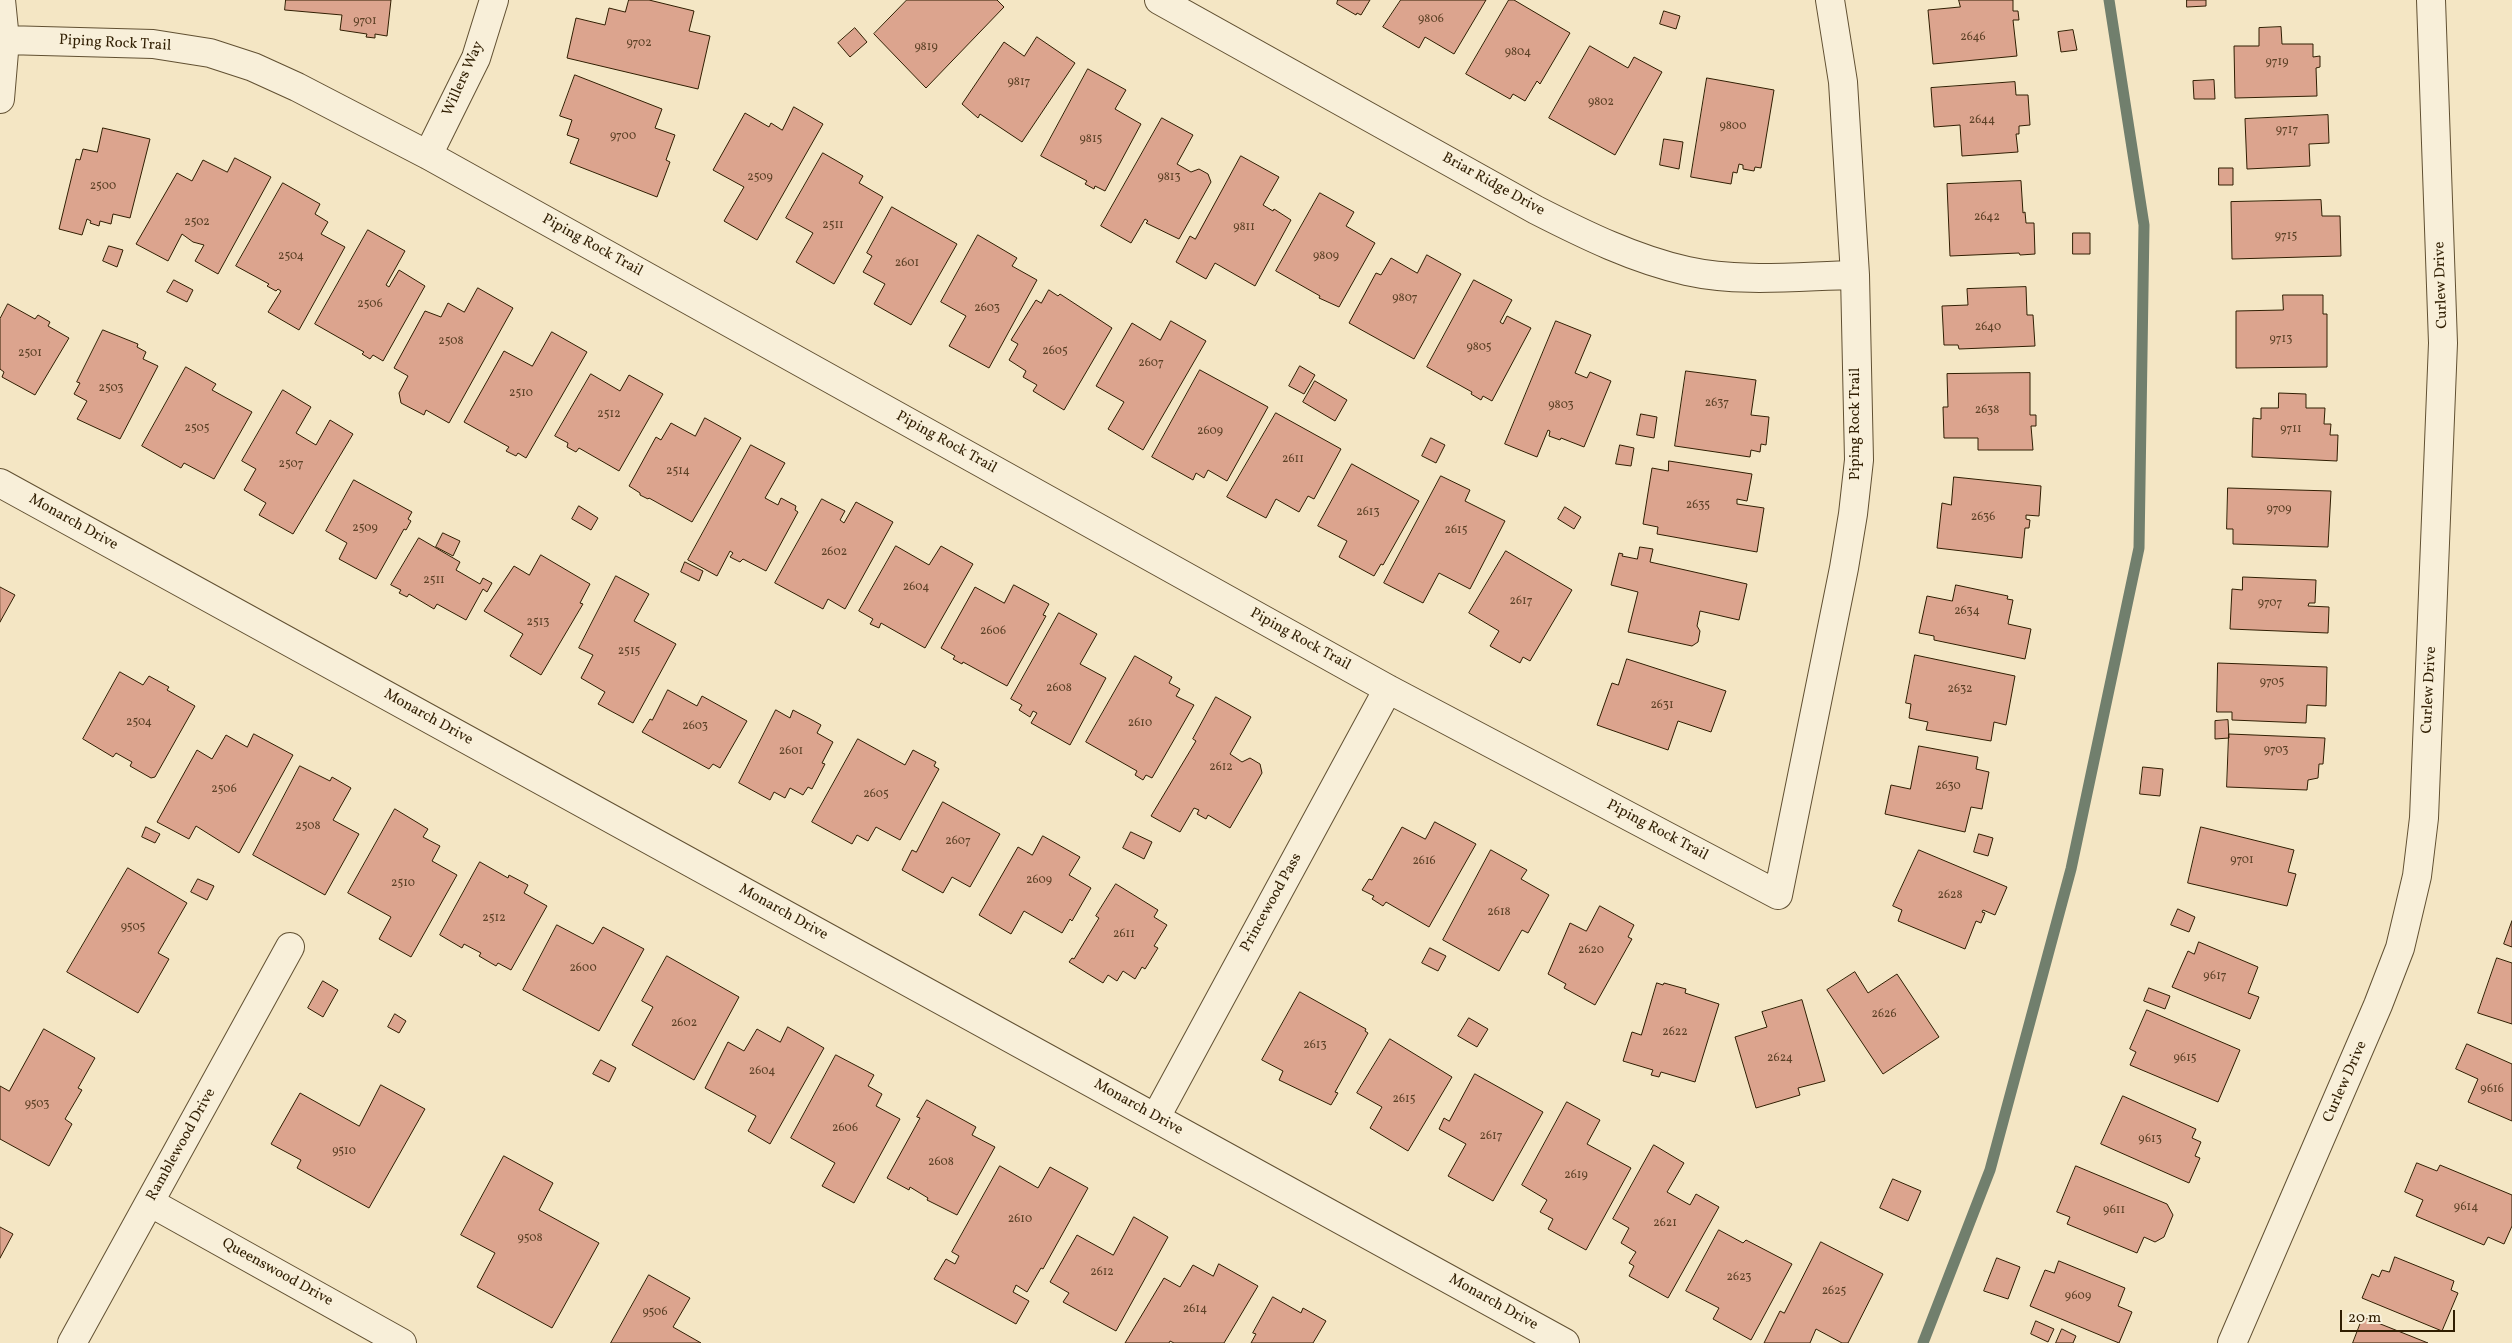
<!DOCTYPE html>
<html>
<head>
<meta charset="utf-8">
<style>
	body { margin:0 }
	#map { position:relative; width:2512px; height:1343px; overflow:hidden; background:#f4e6c4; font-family:Vollkorn,serif }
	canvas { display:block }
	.scale { position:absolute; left:2340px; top:1310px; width:115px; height:22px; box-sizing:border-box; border:2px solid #301e02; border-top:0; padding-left:6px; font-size:15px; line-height:18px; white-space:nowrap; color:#301e02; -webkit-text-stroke:4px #f8efd9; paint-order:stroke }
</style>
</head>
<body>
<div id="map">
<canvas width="2512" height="1343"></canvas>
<div class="scale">20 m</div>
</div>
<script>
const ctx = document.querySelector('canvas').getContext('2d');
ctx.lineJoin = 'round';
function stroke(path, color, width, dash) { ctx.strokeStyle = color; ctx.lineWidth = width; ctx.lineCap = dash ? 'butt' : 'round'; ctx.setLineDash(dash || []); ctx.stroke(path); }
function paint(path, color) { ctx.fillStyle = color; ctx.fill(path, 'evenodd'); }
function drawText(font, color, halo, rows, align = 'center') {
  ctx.font = font + ' Vollkorn,serif'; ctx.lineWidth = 4; ctx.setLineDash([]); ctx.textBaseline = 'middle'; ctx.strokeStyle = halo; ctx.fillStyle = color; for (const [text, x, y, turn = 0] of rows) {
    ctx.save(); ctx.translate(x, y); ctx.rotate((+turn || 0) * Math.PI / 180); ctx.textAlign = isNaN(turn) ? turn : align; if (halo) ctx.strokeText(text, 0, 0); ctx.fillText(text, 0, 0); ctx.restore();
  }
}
stroke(new Path2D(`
	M1923,1343L1990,1170L2071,869L2139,548L2144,225L2109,0`), '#717f6d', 11);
const building = new Path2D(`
	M286,0H391L387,36L375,34V38L366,37L367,34L340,30L342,15L285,10Z
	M629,0H649L694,11L689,31L710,36L698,89L567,58L576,18L605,25L609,8L625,12Z
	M907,0H997L1004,7L926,88L874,34Z
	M1338,0H1370L1361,15L1357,13L1356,15L1337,4Z
	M1401,0H1486L1454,54L1425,37L1419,48L1383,27Z
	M1509,0H1514L1570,33L1540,84L1537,81L1525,101L1513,94L1510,99L1466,74Z
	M1959,0H2013V11H2018L2019,20H2013L2017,56L1933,64L1928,10L1960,7Z
	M2187,0H2206V6L2187,7Z
	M1664,11L1680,16L1676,29L1660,24Z
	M2281,27L2282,44H2313V57L2320,56V67L2316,68L2317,96L2235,98L2234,46H2259V28Z
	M855,28L867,42L850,57L838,43Z
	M2073,30L2077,50L2061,52L2058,32Z
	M1037,37L1075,63L1022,142L980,114L978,118L962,104L1004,42L1024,56Z
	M1590,46L1628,68L1634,57L1662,72L1615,155L1549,118Z
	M1088,69L1126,90L1115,109L1141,124L1105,191L1095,186L1094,189L1085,184L1087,181L1041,156Z
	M575,75L662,109L655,128L675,135L666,160L670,162L657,197L570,163L579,139L567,135L572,120L560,116Z
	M1707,78L1774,90L1761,168L1755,167L1754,171L1743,169V165L1739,164L1737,173L1733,172L1731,184L1691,177Z
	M2214,80L2215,99H2194L2193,81Z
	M2015,82L2016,95H2028L2030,125L2019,126V134H2016L2018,152L1962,156L1960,125L1934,127L1931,88Z
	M794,107L823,124L757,240L724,221L744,187L713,170L745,113L769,127L771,123L782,130Z
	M2328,115L2329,143L2309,144L2310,166L2247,169L2245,119Z
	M1162,118L1193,135L1177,164L1191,172L1199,169L1208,174L1211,182L1179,239L1146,223L1148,221L1145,219L1131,243L1101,226Z
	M103,128L150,139L130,218L113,214L111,224L100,221L99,226L90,223L91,221L87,219L82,235L59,229L76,159L80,160L83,149L97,152Z
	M1664,139L1683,142L1679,169L1660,165Z
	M823,153L863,176L859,183L883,197L834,284L796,262L813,233L786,218Z
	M1241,156L1279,177L1263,205L1273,211L1274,209L1291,220L1255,286L1215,263L1206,279L1176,262L1190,236L1195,239Z
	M235,158L271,177L218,274L195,261L204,245L193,242L182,234L168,261L136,244L177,173L192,181L203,160L227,172Z
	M2219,168H2233V185H2219Z
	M2021,181L2023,213L2025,212L2026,223H2034L2035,254L2020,255L2019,253L1950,256L1947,184Z
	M283,183L320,204L315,214L328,222L321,234L345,247L299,330L268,312L281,291L278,289L276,291L267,286L269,284L236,266Z
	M1320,193L1354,212L1346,226L1375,243L1339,307L1319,298L1320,296L1276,271Z
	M2321,200L2322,216H2340L2341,256L2232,259L2231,202Z
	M892,207L957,244L911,325L874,304L885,284L863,272L872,256L867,253Z
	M368,230L405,251L386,285L389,287L399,270L425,286L383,361L373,355L370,359L362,354L364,352L315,324Z
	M2073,233H2090V254H2073Z
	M978,235L1017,258L1012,266L1037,280L989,368L949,346L966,316L941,302Z
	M109,246L123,250L117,267L103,261Z
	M1427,255L1461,274L1414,359L1349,323L1376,273L1381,275L1391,258L1417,273Z
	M174,280L193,290L187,302L167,292Z
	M1474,280L1512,300L1500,322L1503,324L1507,316L1531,328L1492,401L1483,396L1481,400L1471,394L1472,392L1427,367Z
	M2026,287L2027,315H2033L2035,346L1959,349L1958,345H1944L1942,306L1968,305L1967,289Z
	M478,288L513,308L449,423L426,410L424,415L401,403L399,393L408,376L394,368L425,311L441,317L448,303L464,312Z
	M1049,290L1058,296L1060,294L1112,328L1064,410L1033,391L1037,385L1023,377L1026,371L1009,360L1018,344L1011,340L1036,300L1041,303Z
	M2283,295H2323V314H2327V367L2236,368V311L2283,310Z
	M8,304L35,319L38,315L50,322L48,326L69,338L35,395L2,377L4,372L0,369V319Z
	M1171,321L1206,341L1143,450L1108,429L1124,402L1096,386L1132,323L1160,340Z
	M1556,321L1591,335L1575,373L1587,378L1590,372L1611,381L1584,447L1561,438L1560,440L1549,436L1550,431L1548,430L1537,457L1505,444Z
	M103,330L138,344L137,347L146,352L143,359L158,366L120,439L77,419L87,401L74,394L80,383L77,382Z
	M552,332L587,352L526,458L518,453L516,456L506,451L509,447L464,422L504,351L532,366Z
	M1300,366L1315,375L1304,394L1289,386Z
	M186,367L216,384L212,390L252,412L214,479L184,463L181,468L142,446Z
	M1200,370L1268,407L1227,481L1208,470L1204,478L1196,473L1193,480L1152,457Z
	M1686,371L1756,380L1751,415L1769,417L1766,445L1761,444L1760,452L1751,450L1750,457L1675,446Z
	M2030,373V415H2036V426H2031L2033,450H1978V438H1944L1943,407H1948L1947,374Z
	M591,374L620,391L629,375L663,394L619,471L579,448L576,452L567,447L568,443L555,436Z
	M1315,381L1347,400L1335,421L1303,402Z
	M283,390L311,407L296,433L316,445L330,420L353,434L293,534L259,515L266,503L244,490L256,469L242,461Z
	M2279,393L2306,394V408H2325L2324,424H2331L2330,435H2338L2337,461L2252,457L2253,418L2261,419V408H2278Z
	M1276,413L1341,449L1314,499L1308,496L1299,512L1276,499L1266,518L1227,497Z
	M1641,414L1657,417L1654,438L1637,435Z
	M705,418L741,438L692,522L649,498L648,499L640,495V493L629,486L656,437L661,440L671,423L695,436Z
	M1431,438L1445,445L1436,463L1422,456Z
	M751,445L785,463L765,498L778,505L781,498L796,506L795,510L798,512L766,571L743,559L740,562L730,557L733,553L730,551L717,576L688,560Z
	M1620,445L1634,448L1631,466L1616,464Z
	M1669,461L1752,474L1747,501L1737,499V504L1764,508L1757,552L1657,534L1658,527L1643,524L1652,468L1668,471Z
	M1352,464L1419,501L1383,565L1381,564L1374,576L1339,557L1347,541L1318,526Z
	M1441,476L1470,490L1465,501L1505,521L1470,589L1439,573L1423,603L1384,583Z
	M1954,477L2041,486L2039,516L2026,515V519L2030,520L2029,528H2025L2022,558L1937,548L1942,503L1951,505Z
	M354,480L412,512L408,519L411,521L406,530L404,529L376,579L339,559L347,543L326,531Z
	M2228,488L2331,491L2328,547L2233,544V529H2227Z
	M822,499L845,511L840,520L844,523L856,502L893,522L845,609L828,599L823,609L775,583Z
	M579,506L598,518L591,530L572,519Z
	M1565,507L1581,517L1574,529L1558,519Z
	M443,533L460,541L453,556L436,547Z
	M419,538L460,562L456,570L480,584L483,578L492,583L487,592L483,589L466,620L437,604L434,609L409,594L407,597L399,593L401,590L391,585Z
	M896,546L929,565L941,546L973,564L925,648L881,623L879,628L870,624L873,619L859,611Z
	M1640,547L1653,549L1650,562L1747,584L1739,620L1700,611L1697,626L1700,631L1698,642L1692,646L1628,632L1638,592L1611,585L1619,553L1623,554L1622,556L1637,559Z
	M1506,551L1572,590L1530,661L1523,657L1520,663L1490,646L1499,631L1469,613Z
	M541,555L590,584L580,603L583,604L541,675L510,656L523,634L484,611L514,566L529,575Z
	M685,562L703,571L699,581L681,572Z
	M616,576L649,594L634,621L676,644L633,723L598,704L605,692L581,678L593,655L579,648Z
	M2243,577L2316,580L2315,603H2309L2308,606L2329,607L2328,633L2230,629L2232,589L2242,590Z
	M1014,585L1049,604L1043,615L1046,616L1007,686L963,662L962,664L953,659L955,656L941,648L975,587L1004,603Z
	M1956,585L2008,596L2007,599L2013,600L2008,624L2031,629L2025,659L1934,640V636L1919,633L1927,596L1952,601Z
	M0,587L15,595L0,622Z
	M1059,613L1097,634L1080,664L1106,678L1070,745L1031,723L1037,713L1033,711L1030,717L1019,710L1022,705L1011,699Z
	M1915,655L2015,676L2006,725L1994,722L1991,741L1926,730L1928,722L1909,718L1911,704L1906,703Z
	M1135,656L1172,677L1169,683L1180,689L1176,696L1194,705L1152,778L1146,775L1143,780L1135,775L1137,771L1086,742Z
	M1627,659L1726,691L1711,732L1678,721L1668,750L1597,725L1612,683L1618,685Z
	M2218,663L2327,667L2326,706L2307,705L2306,723L2232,720V712H2217Z
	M120,672L143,685L149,676L169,687L167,690L195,706L155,777L151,778L130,766L132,762L116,753L113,757L83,739Z
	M668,690L697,706L702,696L747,721L720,768L713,764L709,769L642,732L650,719L652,720Z
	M1216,697L1251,717L1230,754L1242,762L1250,758L1260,764L1262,773L1230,828L1208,815L1206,819L1197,814L1199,810L1194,808L1180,832L1151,816L1196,741L1193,739Z
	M776,710L790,718L793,710L814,721L821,725L817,733L833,742L822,763L825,764L812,789L808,787L803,795L790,788L785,798L774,792L770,800L739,783Z
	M2228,720L2229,738L2215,739V721Z
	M254,734L293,755L239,853L196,826L189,839L157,822L197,750L212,759L226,735L247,747Z
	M2229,734L2325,738L2323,764H2319L2318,778L2308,780L2307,790L2227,787Z
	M858,739L905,765L913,750L936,762L934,766L939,769L900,840L876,827L868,841L857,835L852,844L812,822Z
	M1919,746L1978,757L1976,769L1989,772L1982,809L1971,807L1965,832L1885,814L1891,785L1910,789Z
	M300,766L330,781L332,777L351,788L333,820L359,834L325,895L253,855Z
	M2143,767L2163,769L2160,796L2140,794Z
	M943,802L1000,834L970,887L952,877L943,893L902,870L912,850L916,852Z
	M395,809L428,829L423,837L440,846L432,861L457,875L411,957L379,939L391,917L348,893Z
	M1435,822L1476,844L1429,927L1386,902L1383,906L1372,899L1374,896L1362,890L1369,879L1372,880L1402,827L1425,839Z
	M146,827L160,834L155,843L142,837Z
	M2201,827L2294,850L2288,872L2296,874L2287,906L2188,883Z
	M1131,832L1152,842L1144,859L1123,848Z
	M1979,834L1993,838L1988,856L1974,852Z
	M1043,836L1080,857L1069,875L1091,888L1072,921L1070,919L1062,933L1024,911L1011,934L979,915L1018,847L1032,855Z
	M1491,850L1527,870L1521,879L1549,895L1528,933L1522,930L1499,971L1443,940Z
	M1919,850L2007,887L1995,915L1983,910L1982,912L1985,913L1981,923L1976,921L1965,949L1898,921L1902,910L1893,906Z
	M480,862L508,878L509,875L528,885L524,893L547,906L511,970L498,963L496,966L479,956L481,953L464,944L462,948L440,935Z
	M128,868L187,903L158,953L169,959L138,1013L67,972Z
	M198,879L214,886L207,900L191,892Z
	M1116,884L1158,910L1154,917L1167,925L1154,946L1158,948L1145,969L1142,967L1135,979L1123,971L1117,981L1108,975L1103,983L1069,962L1072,958L1074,959L1099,918L1096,916Z
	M1600,906L1634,925L1628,937L1632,939L1595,1005L1564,988L1566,984L1548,974L1570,923L1586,931Z
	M2178,909L2195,917L2189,932L2171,925Z
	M2512,921V947L2504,944Z
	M557,925L593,944L603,927L644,949L599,1031L523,990Z
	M2199,942L2258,967L2248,993L2259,997L2250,1019L2172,987L2188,951L2194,954Z
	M1430,948L1446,956L1438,971L1422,963Z
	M667,956L739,997L694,1080L632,1045L653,1007L642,1001Z
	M2497,958L2512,963V1024L2478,1013Z
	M1855,972L1868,993L1897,974L1939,1037L1883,1074L1827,990Z
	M323,981L338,990L323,1017L308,1008Z
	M1657,983L1663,985L1664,983L1686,989L1685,993L1719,1004L1695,1082L1661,1072L1659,1077L1651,1075L1653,1070L1623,1061L1632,1032L1641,1035Z
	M2149,988L2170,996L2165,1009L2144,1001Z
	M1300,992L1366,1029L1365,1031L1368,1033L1335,1092L1338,1093L1331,1105L1279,1080L1283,1071L1262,1060Z
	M1802,1000L1825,1081L1798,1088L1800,1095L1756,1108L1735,1037L1767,1027L1762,1012Z
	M2147,1010L2240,1050L2218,1102L2130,1065L2136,1052L2130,1049Z
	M395,1014L406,1021L399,1033L388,1027Z
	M1469,1018L1488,1029L1477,1047L1458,1036Z
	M788,1027L824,1048L770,1144L748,1131L756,1116L705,1088L728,1042L744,1051L757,1029L780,1042Z
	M44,1029L95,1058L78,1088L82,1090L65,1119L72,1124L49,1166L0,1139V1086L9,1091Z
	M1390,1039L1452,1077L1408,1151L1370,1128L1382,1107L1357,1093Z
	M2467,1044L2512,1064V1121L2468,1102L2478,1079L2456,1069Z
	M836,1055L874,1075L868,1086L882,1094L876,1106L900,1119L854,1203L822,1186L835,1163L791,1138Z
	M601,1060L616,1068L609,1082L593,1074Z
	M1475,1074L1543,1112L1493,1201L1448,1176L1466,1144L1439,1129L1444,1118L1449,1121Z
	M381,1085L425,1109L369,1208L297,1168L301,1160L271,1144L300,1093L359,1126Z
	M2123,1096L2196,1129L2192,1138L2201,1142L2195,1156L2200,1158L2189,1183L2101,1144Z
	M927,1100L976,1127L972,1135L995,1147L957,1215L927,1200L928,1198L910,1187L909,1190L887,1178L920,1118L917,1117Z
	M1567,1102L1600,1120L1587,1144L1631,1168L1586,1250L1548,1229L1553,1219L1540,1212L1547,1200L1522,1185Z
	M1654,1145L1684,1163L1667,1192L1690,1205L1696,1194L1719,1207L1668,1298L1629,1276L1634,1266L1629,1263L1636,1252L1621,1243L1629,1228L1613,1219Z
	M504,1156L553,1183L539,1210L599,1243L552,1328L477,1287L495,1253L461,1235Z
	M2417,1163L2437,1171L2440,1165L2512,1195V1226L2504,1244L2488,1237L2484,1245L2416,1216L2423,1200L2405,1192Z
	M1000,1166L1038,1188L1050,1167L1088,1188L1043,1269L1041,1268L1027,1292L1016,1285L1013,1292L1029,1301L1016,1324L934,1279L946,1259L955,1264L959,1256L952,1252Z
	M2076,1166L2167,1204L2173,1215L2164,1237L2155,1242L2144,1237L2137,1253L2067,1224L2070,1217L2057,1212Z
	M1893,1179L1921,1191L1908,1221L1880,1208Z
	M1134,1217L1168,1237L1116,1331L1063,1302L1069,1293L1050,1282L1077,1235L1113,1255Z
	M0,1227L13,1234L0,1258Z
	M1719,1230L1743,1243L1746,1240L1792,1264L1751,1340L1713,1319L1719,1308L1686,1291Z
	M1821,1242L1883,1274L1848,1343H1842L1816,1329L1810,1343H1764L1780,1311L1784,1313Z
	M2395,1257L2454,1281L2451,1290L2458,1293L2442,1331L2362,1298L2372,1274L2379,1277L2382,1270L2389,1272Z
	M1997,1258L2020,1267L2008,1299L1984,1291Z
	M2059,1261L2125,1288L2118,1306L2132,1312L2119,1343L2030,1306L2045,1270L2054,1273Z
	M1219,1264L1258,1286L1224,1343H1174L1170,1341L1169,1343H1125L1164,1278L1180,1287L1193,1265L1213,1276Z
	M649,1275L690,1298L673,1327L701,1343H611Z
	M1273,1297L1301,1313L1303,1308L1326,1321L1313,1343H1251L1256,1334L1253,1333Z
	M2363,1317L2428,1343H2353Z
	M2036,1321L2054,1329L2048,1342L2031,1334Z
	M2062,1329L2076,1336L2073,1343H2056Z`);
paint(building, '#dca48e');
stroke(building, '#301e02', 1);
const minor = new Path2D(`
	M1159,0L1536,210C1585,235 1634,259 1687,271C1741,283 1800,276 1855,275
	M5,40L153,44L210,53L253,67L297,87L428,155L1388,689L1778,895L1844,568L1853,514L1859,460L1855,275L1843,82L1830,0
	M0,99L5,40L1,0
	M428,155L476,58L494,0
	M0,483L1565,1343
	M1156,1117L1388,689
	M151,1203L402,1343
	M72,1343L290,947
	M2232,1343L2378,1005L2400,948L2417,876L2424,818L2443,343L2431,0`);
stroke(minor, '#615032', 30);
stroke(minor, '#f8efd9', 28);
drawText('12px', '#5b4025', null, [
	["9806",1431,20],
	["9701",365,22],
	["2646",1973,38],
	["9702",639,44],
	["9819",926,48],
	["9804",1518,53],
	["9719",2277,63],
	["9817",1019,83],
	["9802",1601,103],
	["2644",1982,121],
	["9800",1733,127],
	["9717",2287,131],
	["9700",623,137],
	["9815",1091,140],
	["2509",760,178],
	["9813",1169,178],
	["2500",103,187],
	["2642",1987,218],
	["2502",197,223],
	["2511",833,226],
	["9811",1244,228],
	["9715",2286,237],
	["2504",291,257],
	["9809",1326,257],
	["2601",907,264],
	["9807",1405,299],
	["2506",370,305],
	["2603",987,309],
	["2640",1988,328],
	["9713",2281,340],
	["2508",451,342],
	["9805",1479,348],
	["2605",1055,352],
	["2501",30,354],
	["2607",1151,364],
	["2503",111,389],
	["2510",521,394],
	["2637",1717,404],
	["9803",1561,406],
	["2638",1987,411],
	["2512",609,415],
	["2505",197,429],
	["9711",2291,430],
	["2609",1210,432],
	["2611",1293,460],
	["2507",291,465],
	["2514",678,472],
	["2635",1698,506],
	["9709",2279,510],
	["2613",1368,513],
	["2636",1983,518],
	["2509",365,529],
	["2615",1456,531],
	["2602",834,553],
	["2511",434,581],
	["2604",916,588],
	["2617",1521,602],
	["9707",2270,604],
	["2634",1967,612],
	["2513",538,623],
	["2606",993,632],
	["2515",629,652],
	["9705",2272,683],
	["2608",1059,689],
	["2632",1960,690],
	["2631",1662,706],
	["2504",139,723],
	["2610",1140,724],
	["2603",695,727],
	["9703",2276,751],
	["2601",791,752],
	["2612",1221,768],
	["2630",1948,787],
	["2506",224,790],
	["2605",876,795],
	["2508",308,827],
	["2607",958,842],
	["9701",2242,861],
	["2616",1424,862],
	["2609",1039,881],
	["2510",403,884],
	["2628",1950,896],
	["2618",1499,913],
	["2512",494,919],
	["9505",133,928],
	["2611",1124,935],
	["2620",1591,951],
	["2600",583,969],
	["9617",2215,977],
	["2626",1884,1015],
	["2602",684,1024],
	["2622",1675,1033],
	["2613",1315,1046],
	["2624",1780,1059],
	["9615",2185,1059],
	["2604",762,1072],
	["9616",2492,1090],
	["2615",1404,1100],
	["9503",37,1105],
	["2606",845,1129],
	["2617",1491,1137],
	["9613",2150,1140],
	["9510",344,1152],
	["2608",941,1163],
	["2619",1576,1176],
	["9614",2466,1208],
	["9611",2114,1211],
	["2610",1020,1220],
	["2621",1665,1224],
	["9508",530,1239],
	["2612",1102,1273],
	["2623",1739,1278],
	["2625",1834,1292],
	["9609",2078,1297],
	["2614",1195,1310],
	["9506",655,1313]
]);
drawText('15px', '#301e02', '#f8efd9', [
	["Piping Rock Trail",115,44,3],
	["Willers Way",464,79,-66],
	["Briar Ridge Drive",1493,185,29],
	["Piping Rock Trail",592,246,29],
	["Curlew Drive",2442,285,-92],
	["Piping Rock Trail",1856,424,-90],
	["Piping Rock Trail",946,443,29],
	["Monarch Drive",73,523,29],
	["Piping Rock Trail",1300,640,29],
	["Curlew Drive",2430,690,-87],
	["Monarch Drive",428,718,29],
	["Piping Rock Trail",1657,831,28],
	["Princewood Pass",1272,903,-61],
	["Monarch Drive",783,913,29],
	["Curlew Drive",2346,1082,-66],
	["Monarch Drive",1138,1108,29],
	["Ramblewood Drive",182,1145,-61],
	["Queenswood Drive",277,1273,29],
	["Monarch Drive",1493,1303,29]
]);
</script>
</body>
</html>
